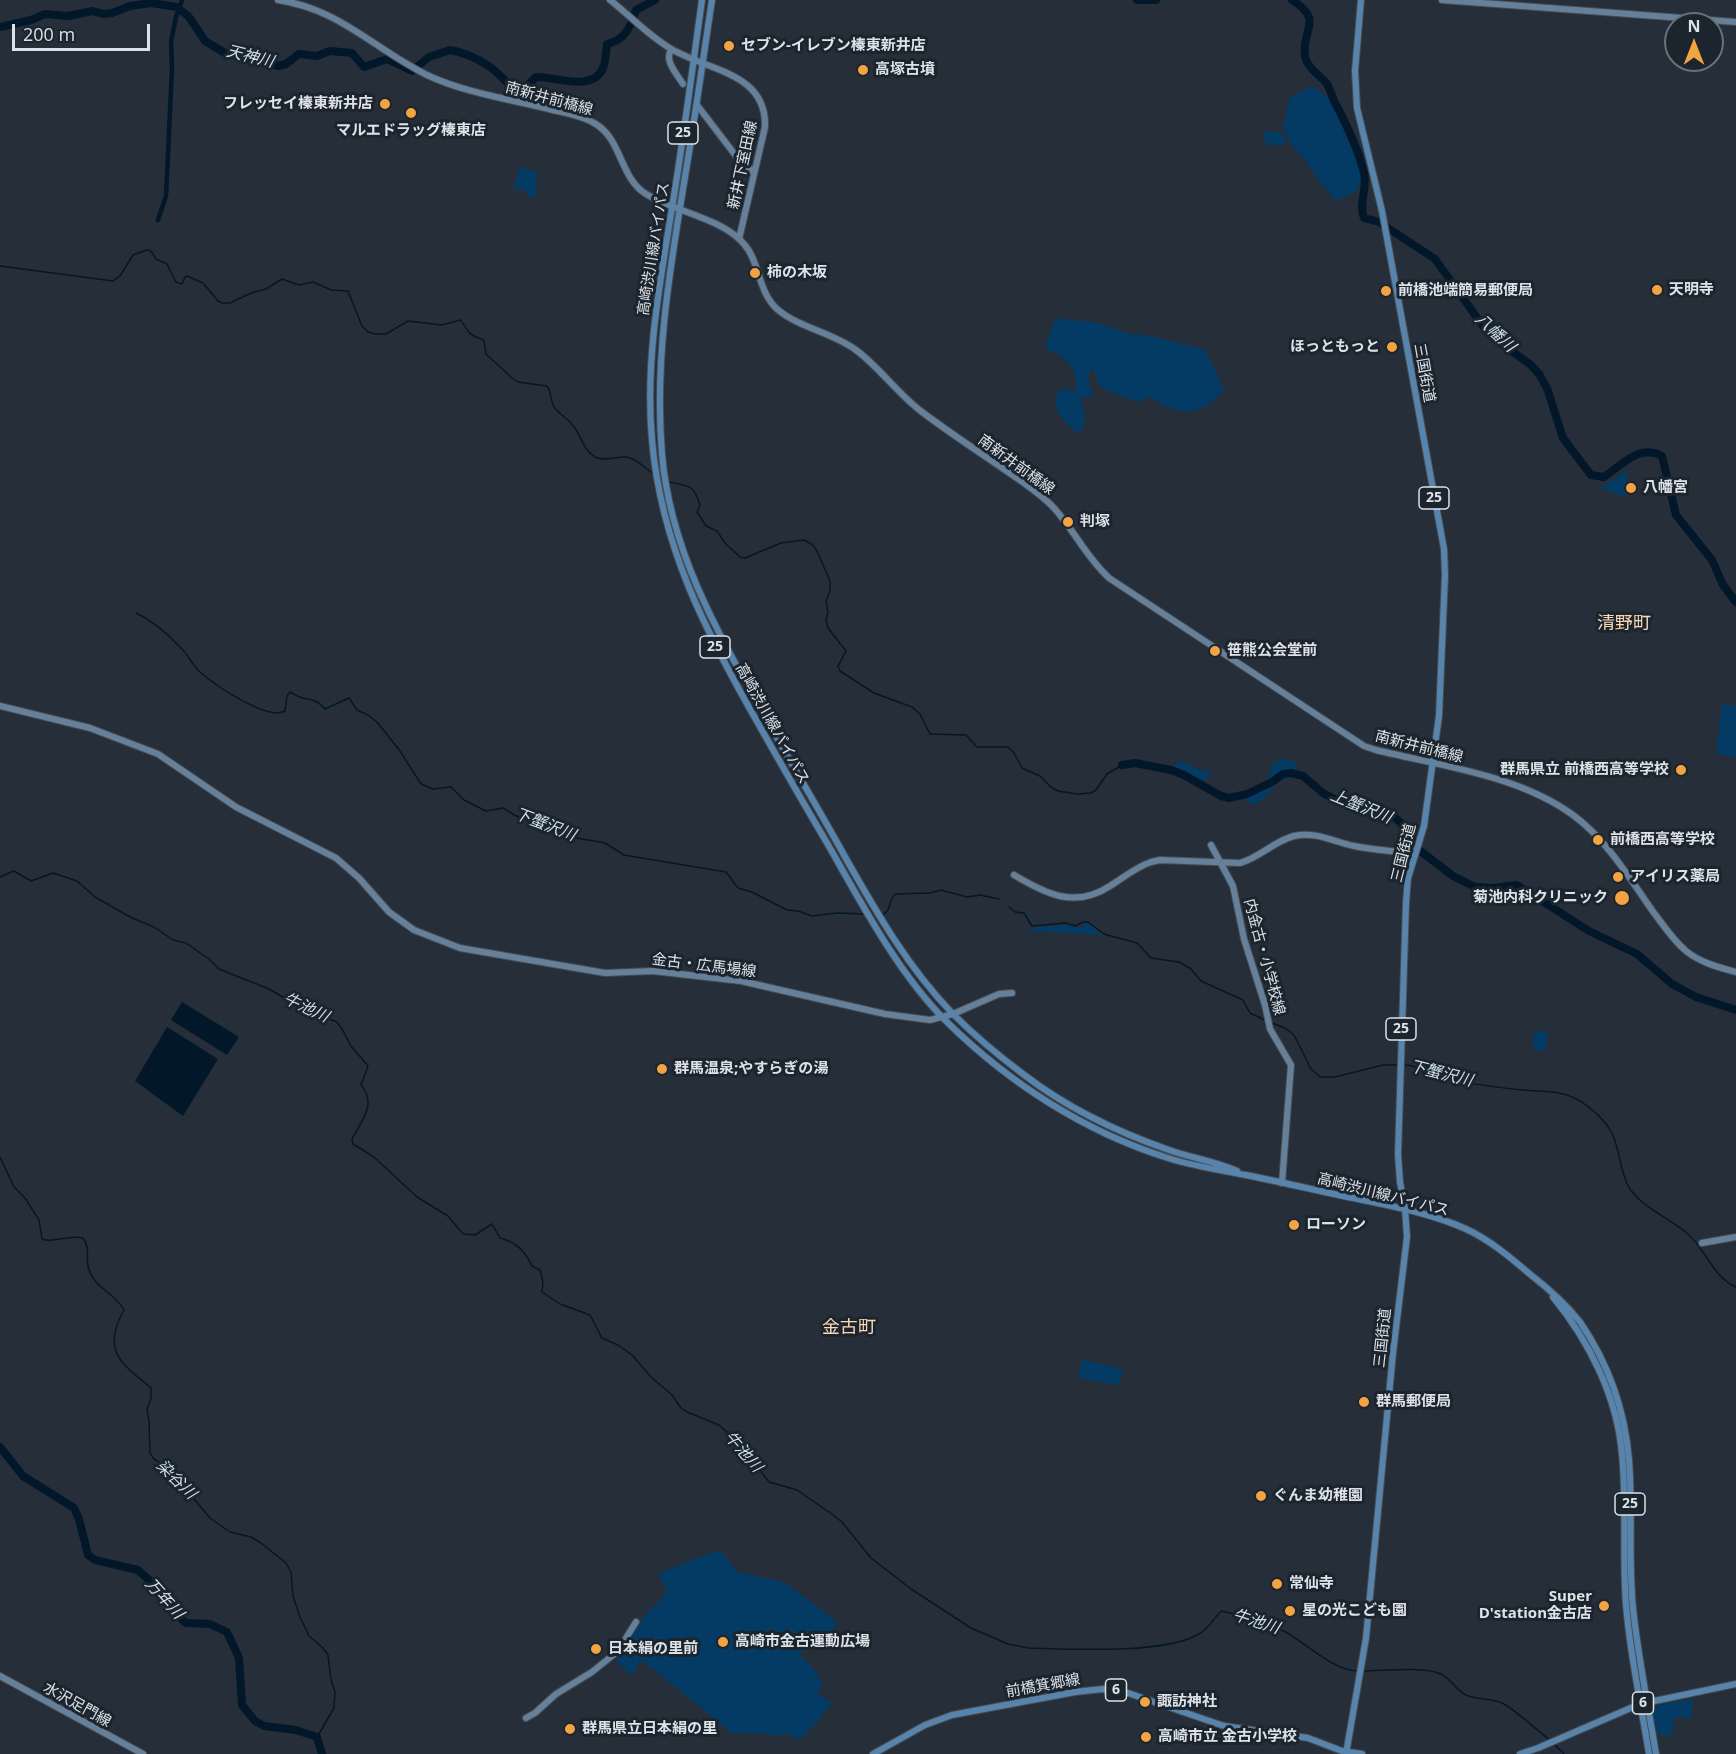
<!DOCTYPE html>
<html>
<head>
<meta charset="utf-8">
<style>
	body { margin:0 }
	#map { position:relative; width:1736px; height:1754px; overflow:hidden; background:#262f39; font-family:"Open Sans",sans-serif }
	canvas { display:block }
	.north { position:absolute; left:1664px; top:12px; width:60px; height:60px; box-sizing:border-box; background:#1c252e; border:2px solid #697178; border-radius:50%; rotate:0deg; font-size:16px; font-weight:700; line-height:24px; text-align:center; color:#dce2e8 }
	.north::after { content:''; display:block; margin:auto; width:21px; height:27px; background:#f3a442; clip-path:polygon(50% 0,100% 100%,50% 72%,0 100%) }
	.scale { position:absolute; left:12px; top:24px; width:138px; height:27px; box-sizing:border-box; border:3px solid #dce2e8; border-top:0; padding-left:8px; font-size:18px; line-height:21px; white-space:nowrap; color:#dce2e8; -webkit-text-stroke:4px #1c252e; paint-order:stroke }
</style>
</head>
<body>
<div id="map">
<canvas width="1736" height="1754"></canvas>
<div class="north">N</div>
<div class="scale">200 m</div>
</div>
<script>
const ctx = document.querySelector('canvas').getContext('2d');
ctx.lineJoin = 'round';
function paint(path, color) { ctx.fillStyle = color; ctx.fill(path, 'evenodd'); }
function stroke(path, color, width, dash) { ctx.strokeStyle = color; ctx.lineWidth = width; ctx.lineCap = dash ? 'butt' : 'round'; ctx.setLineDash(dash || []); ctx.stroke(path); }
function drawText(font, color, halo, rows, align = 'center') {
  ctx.font = font + ' "Open Sans","Noto Sans JP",sans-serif'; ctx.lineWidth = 6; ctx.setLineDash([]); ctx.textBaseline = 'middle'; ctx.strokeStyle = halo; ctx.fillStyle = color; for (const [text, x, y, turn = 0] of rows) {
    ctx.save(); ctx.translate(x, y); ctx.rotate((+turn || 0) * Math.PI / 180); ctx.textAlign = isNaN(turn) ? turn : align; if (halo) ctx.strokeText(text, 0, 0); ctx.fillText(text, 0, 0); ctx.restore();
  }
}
paint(new Path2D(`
	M1312,86C1340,104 1336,111 1347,139C1351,149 1359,158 1365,167L1358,190L1336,201L1316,177L1306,161L1292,146L1283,127L1290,97Z
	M1263,132H1281L1287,144L1268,146L1263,137Z
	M520,167L536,171V183L538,194L530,198L523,189H513Z
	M1056,318L1099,323L1133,335L1142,334L1203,349L1206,351L1224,390C1210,407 1193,417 1171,408C1162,405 1155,399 1145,397L1140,402C1134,401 1103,390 1100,386C1096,381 1096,374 1092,369L1088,376L1090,389L1094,393L1091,397H1081L1080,399C1086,412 1086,422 1079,435C1064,419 1049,413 1059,390L1065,389L1074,392C1080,379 1072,364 1061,356C1056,353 1051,352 1047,349L1046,343Z
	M1628,470L1625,497L1600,488Z
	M1722,704L1736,706V757L1716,754Z
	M1285,759L1293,761L1297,766L1296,772L1288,770L1266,782L1274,762Z
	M1182,761L1202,771L1212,770L1204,784L1191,775L1171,767Z
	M1285,776H1289C1285,780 1280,781 1276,784C1267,791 1260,813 1244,799Z
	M1086,924L1090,925L1101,935L1031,931V928L1064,925L1080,928Z
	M1535,1031L1548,1032L1546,1051L1533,1050Z
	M1082,1360L1123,1369L1119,1385L1078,1378Z
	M715,1551L723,1553L737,1572L784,1582L838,1622L825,1639L810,1647L809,1646L799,1654L814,1669L823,1685L817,1693L832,1703L812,1728H811L800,1740L784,1733L783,1736L752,1733L733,1734L652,1668L640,1661L632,1676L616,1661L644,1616L666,1594V1589L659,1576L660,1573Z
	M1693,1699L1692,1717L1674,1718L1672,1736L1657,1734L1653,1714L1658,1705Z`), '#043b65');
paint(new Path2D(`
	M182,1002L239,1037L227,1055L171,1020Z
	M167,1027L218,1059L183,1116L135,1081Z`), '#03172a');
stroke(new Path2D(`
	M0,266L113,281L120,276L133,255L147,250L151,251L156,259L167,264L176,282L182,284L185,277L187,276L203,283L218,301L222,303H230L251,293L266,289L282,279L299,285L313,282L331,290L348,291L362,326L368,332L375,334H386L408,321L442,325L460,320C465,324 464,326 468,331C471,336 479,338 484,340L486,354L511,377L518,382L547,386C552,393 550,400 554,407C560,415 569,419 574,427C582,437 583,450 595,457C605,462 616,456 627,457C637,459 646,469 654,474
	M670,482C689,487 693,483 700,505L697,512L706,526L717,531L725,543L740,557L745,558L781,543L804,540L813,545L817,551L830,581V590L826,601L828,612L826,620L828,628L846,651L838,666L840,671L874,693L912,707L920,714L930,734L966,735L977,747H1008L1014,753L1022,768L1040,776L1051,787L1058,791L1077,794L1091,793L1096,790L1107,774L1122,765
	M136,613C153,621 167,633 180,647C188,654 192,665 200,672C215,685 267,721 285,711L287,696L290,692C294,694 298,697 303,698C314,700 318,701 325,709L349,698L357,710L368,715L377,722L400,751L421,784L433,789L451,787L464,800L486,811L503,808L516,816L537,821L566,836L605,843L624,855L726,872L738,888L752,892L787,910L798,911L812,916L837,913L865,914
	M0,877L14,871L31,881L53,873L77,881L95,897L132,918L154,927L173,940L186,943L209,959L219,969L269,989L286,999L300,1003L311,1012L337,1022L342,1029L351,1046L368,1066L361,1085C377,1104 362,1120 352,1139L353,1144L374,1157L417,1197L448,1216L463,1234L475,1235L492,1224L500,1238C516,1242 525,1251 532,1266L540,1270L543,1282L542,1292L560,1304L590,1315L602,1338L618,1345L632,1355L651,1377L672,1395L681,1408L687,1412L719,1425L736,1440L746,1459L756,1465L769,1482L797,1490L833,1515L842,1522L871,1558L911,1589L971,1628L1008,1644L1029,1648C1072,1649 1159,1654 1195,1636C1209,1630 1212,1619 1222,1611C1240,1616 1259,1620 1276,1627C1300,1637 1330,1670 1357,1671
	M1009,907L1015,912L1024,913L1032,926L1066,923L1075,926L1083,922H1088L1104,934L1137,943L1151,958L1179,962L1191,969L1201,981L1243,1000L1250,1013L1265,1020
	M882,915C892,911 888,900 895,894L930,893L941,890L967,897L980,895L999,899
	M1272,1023L1285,1028L1294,1035L1311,1069L1320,1077H1335L1383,1065H1400
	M1405,1065C1422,1066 1438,1076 1454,1081C1477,1084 1499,1088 1522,1090C1534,1091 1547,1091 1559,1093C1579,1096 1602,1115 1612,1133C1620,1150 1621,1177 1630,1189C1644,1209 1670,1218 1688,1234C1706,1250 1713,1277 1736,1287
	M0,1157L14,1187L25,1198L39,1220L42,1239C54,1244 68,1234 83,1238C91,1248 85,1258 89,1270C94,1287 116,1294 124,1310C101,1351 121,1363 151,1388V1398L147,1410L149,1421L150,1453L154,1459L167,1467L210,1518L230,1532L251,1537L261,1543L286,1563L291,1572L293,1596L300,1617L309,1636L322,1647L328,1655L331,1680L335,1692L334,1708L317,1737
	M1362,1671C1382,1671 1423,1666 1441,1674C1451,1679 1456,1690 1466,1695C1477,1700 1491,1698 1502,1703C1516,1710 1536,1730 1550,1740
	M1554,1744L1564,1754`), '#03172a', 1.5);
stroke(new Path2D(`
	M158,220L166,196L172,68L171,42L176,17L182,0`), '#03172a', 4.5);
stroke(new Path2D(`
	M1137,0H1156
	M1292,0C1325,21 1301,29 1305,56C1307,68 1320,75 1327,84C1330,89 1332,96 1334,101C1346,123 1358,149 1364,173C1368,188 1358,204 1364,218L1379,222L1435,259L1483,326L1495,339L1531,365L1539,374L1547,388L1563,438L1591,475L1604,477C1623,464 1639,444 1662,456L1676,515L1712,560L1723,585L1736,602
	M0,27L31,20L45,14L68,16L93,11L103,14L112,13L130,6L151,3L177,7L189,17L205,41L225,53L278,66L286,64L299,54L317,56L330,51L352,53L364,67L387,59L412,71L429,57L450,50C463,52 479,59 490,67C507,79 515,101 536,77C554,76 593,93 603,68C606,61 606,51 607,44C626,39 630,28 636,10L655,0
	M1122,765L1135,763L1171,770L1184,775L1221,796L1229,798L1247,794L1272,782L1283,774L1291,773L1303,776L1323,793L1336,800L1393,816L1401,823L1419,850L1453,876L1475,887L1493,888L1517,885L1589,931L1637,954L1672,984L1696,997L1736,1010
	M0,1447L23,1476L74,1508L79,1519L88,1555L95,1560L138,1570L158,1588L175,1614L186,1623L210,1624L227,1632L239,1658L242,1705L255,1721L264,1726L296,1730L317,1737L322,1754`), '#03172a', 8);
const secondary = new Path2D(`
	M278,0C340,9 374,49 427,75C465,93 509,99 549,109C564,113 581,115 594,123C622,138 619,177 646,194C675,212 722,218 744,244C760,262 758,292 777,309C799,328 832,332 856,350C880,368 898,394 922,412C950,433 979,452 1008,472C1024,483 1041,494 1054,508C1074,530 1086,557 1109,578L1364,746L1376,750C1441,766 1518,775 1573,815C1607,840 1630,879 1654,913C1664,926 1673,940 1686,951C1701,963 1718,967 1736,972
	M610,0C629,15 647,34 668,47C705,71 767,71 765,127L739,239
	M1442,0L1736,22
	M671,50C664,61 677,74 683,84
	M697,105L736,156L754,173
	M0,706L90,728L158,754L236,807L336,858L359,878L389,912L414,930L460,948L605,973L653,971L741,981L885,1014L930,1020L953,1014L999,994L1012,993
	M1211,845L1233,886L1244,939L1265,1005L1270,1029L1291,1065L1282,1183
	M1014,875C1046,894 1075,909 1110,886C1123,878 1136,867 1151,862L1160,860L1240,863C1259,858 1274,841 1294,836C1316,831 1334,842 1354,846C1374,850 1395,851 1415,854
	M1702,1243L1736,1237
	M0,1676L143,1754
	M526,1718L535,1713L556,1694L592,1672L618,1651L636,1622`);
const primary = new Path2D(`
	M702,0C692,71 683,143 671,214C659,288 645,364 652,440C661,547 707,634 759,725C781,764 804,804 827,843C861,902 898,974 947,1022C1009,1083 1085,1132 1168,1158C1193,1166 1219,1170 1246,1175C1286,1183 1327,1193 1368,1201C1401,1208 1435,1215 1466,1229C1490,1240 1511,1258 1531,1275C1549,1289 1566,1304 1580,1322C1608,1363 1625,1411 1629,1460C1633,1509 1628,1559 1633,1608C1638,1657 1648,1705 1656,1754
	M712,0C703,59 695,118 685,177C670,268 654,361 662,454C671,562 729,651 780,743C801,780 823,817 844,855C875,910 908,968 953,1014C974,1035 999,1056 1023,1074C1067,1108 1117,1132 1169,1150C1191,1158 1215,1161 1237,1171
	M1553,1297C1589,1341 1617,1396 1622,1454C1627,1504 1622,1554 1626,1605C1630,1655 1641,1704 1649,1754
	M873,1754L925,1725L952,1715L1075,1692L1103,1689L1128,1693L1224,1726L1308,1738L1342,1751L1362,1754
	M1346,1754L1366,1638L1393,1353L1407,1237L1405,1209L1400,1182L1398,1155L1406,903L1408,878L1424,826L1439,716L1445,575L1444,549L1382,211L1357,108L1355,71L1361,0
	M1520,1754L1538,1748L1640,1704L1736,1684`);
stroke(secondary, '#444c54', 8);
stroke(primary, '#444c54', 8);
stroke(secondary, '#66809a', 6);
stroke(primary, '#5883aa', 6);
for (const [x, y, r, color] of [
	[729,46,6,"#f3a442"],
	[863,70,6,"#f3a442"],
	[385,104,6,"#f3a442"],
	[411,113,6,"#f3a442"],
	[755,273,6,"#f3a442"],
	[1657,290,6,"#f3a442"],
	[1386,291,6,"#f3a442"],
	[1392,347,6,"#f3a442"],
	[1631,488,6,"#f3a442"],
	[1068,522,6,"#f3a442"],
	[1215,651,6,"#f3a442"],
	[1681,770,6,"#f3a442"],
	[1598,840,6,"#f3a442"],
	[1618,877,6,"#f3a442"],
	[1622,898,8,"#f3a442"],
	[662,1069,6,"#f3a442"],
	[1294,1225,6,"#f3a442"],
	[1364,1402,6,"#f3a442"],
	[1261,1496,6,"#f3a442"],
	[1277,1584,6,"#f3a442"],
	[1604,1606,6,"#f3a442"],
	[1290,1611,6,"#f3a442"],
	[723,1642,6,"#f3a442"],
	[596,1649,6,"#f3a442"],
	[1145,1702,6,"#f3a442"],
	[570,1729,6,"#f3a442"],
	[1146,1737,6,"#f3a442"]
]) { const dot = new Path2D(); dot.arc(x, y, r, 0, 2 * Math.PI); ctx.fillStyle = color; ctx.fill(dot); stroke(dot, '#1c252e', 2); }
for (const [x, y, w] of [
	[683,133,30],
	[1434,498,30],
	[715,647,30],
	[1401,1029,30],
	[1630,1504,30],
	[1116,1690,21],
	[1643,1703,21]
]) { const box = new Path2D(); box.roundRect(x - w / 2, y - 11, w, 22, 4.5); ctx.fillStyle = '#1c252e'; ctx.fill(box); stroke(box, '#dce2e8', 1.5); }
drawText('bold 14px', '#dce2e8', null, [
	["25",683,133],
	["25",1434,498],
	["25",715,647],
	["25",1401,1029],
	["25",1630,1504],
	["6",1116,1690],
	["6",1643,1703]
]);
drawText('bold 15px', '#dce2e8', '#1c252e', [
	["セブン-イレブン榛東新井店",741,46],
	["高塚古墳",875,70],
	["フレッセイ榛東新井店",373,104,"right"],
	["マルエドラッグ榛東店",411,131,"center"],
	["柿の木坂",767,273],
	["天明寺",1669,290],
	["前橋池端簡易郵便局",1398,291],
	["ほっともっと",1380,347,"right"],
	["八幡宮",1643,488],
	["判塚",1080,522],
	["笹熊公会堂前",1227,651],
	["群馬県立 前橋西高等学校",1669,770,"right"],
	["前橋西高等学校",1610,840],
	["アイリス薬局",1630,877],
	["菊池内科クリニック",1608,898,"right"],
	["群馬温泉;やすらぎの湯",674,1069],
	["ローソン",1306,1225],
	["群馬郵便局",1376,1402],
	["ぐんま幼稚園",1273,1496],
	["常仙寺",1289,1584],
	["Super",1592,1597,"right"],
	["D'station金古店",1592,1614,"right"],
	["星の光こども園",1302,1611],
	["高崎市金古運動広場",735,1642],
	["日本絹の里前",608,1649],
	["諏訪神社",1157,1702],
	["群馬県立日本絹の里",582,1729],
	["高崎市立 金古小学校",1158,1737]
], 'left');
drawText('15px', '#dce2e8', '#1c252e', [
	["南新井前橋線",549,99,15],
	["新井下室田線",743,165,-78],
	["高崎渋川線バイパス",654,249,-81],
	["三国街道",1424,373,80],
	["南新井前橋線",1016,465,36],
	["高崎渋川線バイパス",772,724,61],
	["南新井前橋線",1419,747,14],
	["三国街道",1404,853,-76],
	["内金古・小学校線",1264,957,75],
	["金古・広馬場線",704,966,7],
	["高崎渋川線バイパス",1383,1195,14],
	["三国街道",1383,1338,-84],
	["前橋箕郷線",1043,1686,-10],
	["水沢足門線",77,1705,29]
]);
drawText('italic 16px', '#cedff0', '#1c252e', [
	["天神川",250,57,14],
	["八幡川",1495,333,43],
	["上蟹沢川",1361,807,22],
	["下蟹沢川",545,825,21],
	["牛池川",306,1008,25],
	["下蟹沢川",1441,1074,14],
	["牛池川",743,1452,49],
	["染谷川",176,1480,44],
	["万年川",164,1599,48],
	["牛池川",1256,1622,18]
]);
drawText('18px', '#fbd9b5', '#1c252e', [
	["清野町",1624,624],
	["金古町",849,1328]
]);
</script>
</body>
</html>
